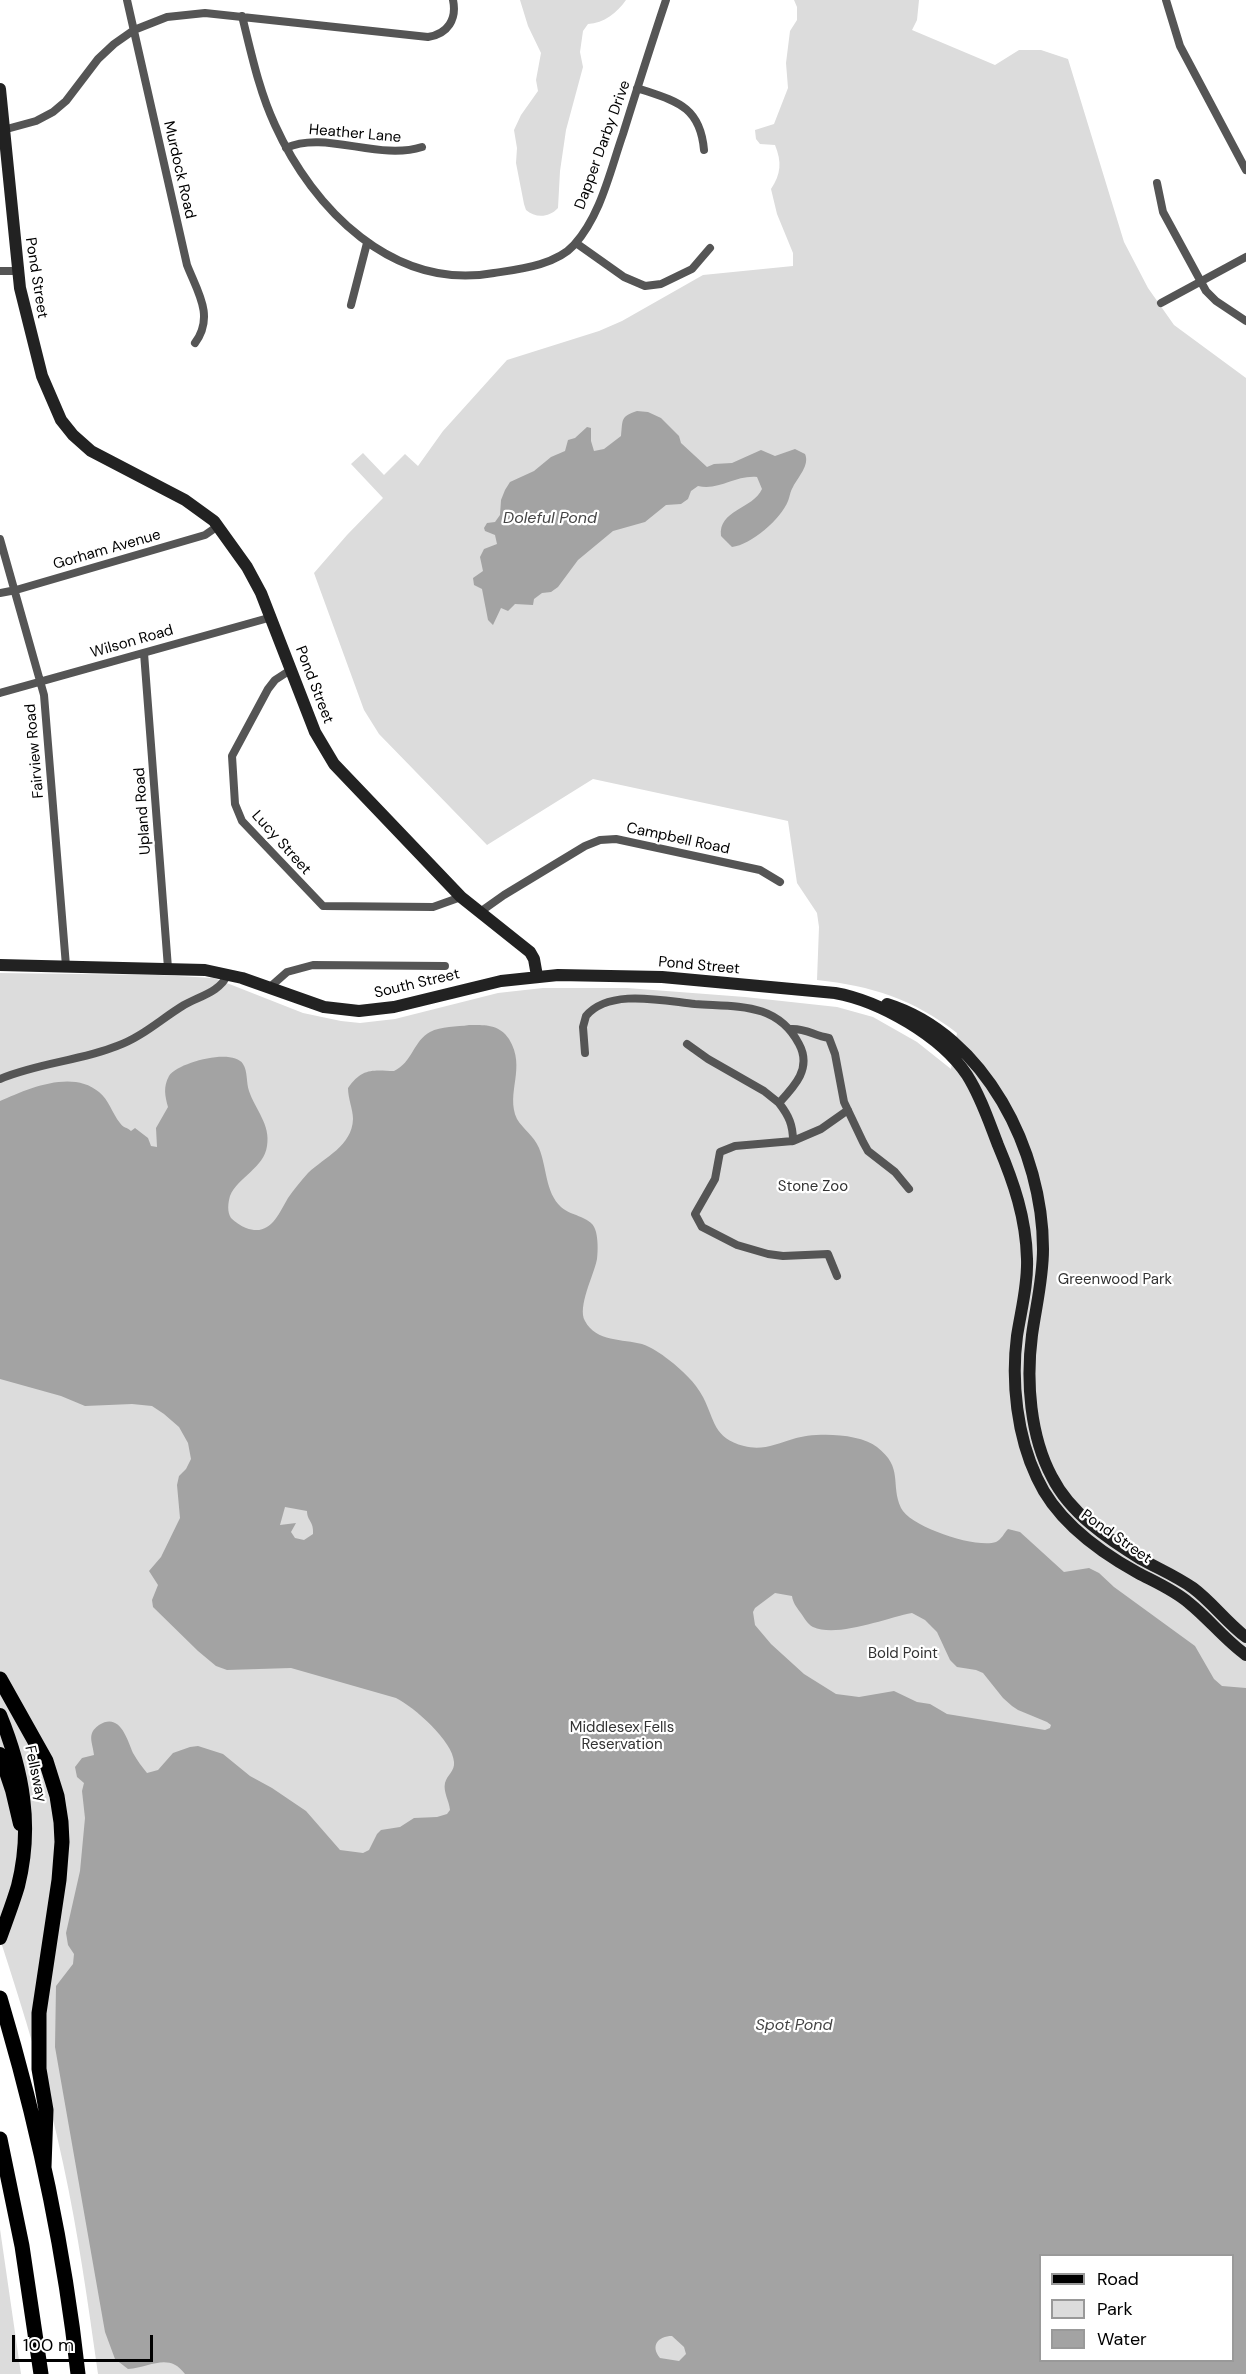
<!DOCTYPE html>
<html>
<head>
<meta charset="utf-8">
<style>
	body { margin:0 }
	#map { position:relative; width:1246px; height:2374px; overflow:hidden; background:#fff; font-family:"DM Sans",sans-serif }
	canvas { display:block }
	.legend { position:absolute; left:1039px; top:2254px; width:195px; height:108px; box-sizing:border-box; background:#fff; border:2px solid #999; margin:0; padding:8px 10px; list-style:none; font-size:18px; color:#000 }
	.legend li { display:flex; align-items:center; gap:12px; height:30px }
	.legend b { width:30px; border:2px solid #999 }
	.scale { position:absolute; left:12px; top:2335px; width:141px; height:27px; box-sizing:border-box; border:3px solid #000; border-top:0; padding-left:8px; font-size:18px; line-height:21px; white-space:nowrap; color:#000; -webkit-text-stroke:4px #fff; paint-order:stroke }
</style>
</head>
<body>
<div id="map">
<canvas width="1246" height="2374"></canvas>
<ul class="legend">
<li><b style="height:8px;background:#000"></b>Road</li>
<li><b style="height:16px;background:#dcdcdc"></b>Park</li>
<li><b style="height:16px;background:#a3a3a3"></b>Water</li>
</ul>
<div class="scale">100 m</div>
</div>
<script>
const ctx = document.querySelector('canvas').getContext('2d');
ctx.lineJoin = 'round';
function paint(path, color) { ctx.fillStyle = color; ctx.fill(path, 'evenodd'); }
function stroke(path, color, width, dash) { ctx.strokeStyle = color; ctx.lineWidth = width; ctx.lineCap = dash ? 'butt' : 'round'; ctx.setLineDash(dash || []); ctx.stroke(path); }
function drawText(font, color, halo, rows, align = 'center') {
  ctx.font = font + ' "DM Sans",sans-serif'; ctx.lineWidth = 4.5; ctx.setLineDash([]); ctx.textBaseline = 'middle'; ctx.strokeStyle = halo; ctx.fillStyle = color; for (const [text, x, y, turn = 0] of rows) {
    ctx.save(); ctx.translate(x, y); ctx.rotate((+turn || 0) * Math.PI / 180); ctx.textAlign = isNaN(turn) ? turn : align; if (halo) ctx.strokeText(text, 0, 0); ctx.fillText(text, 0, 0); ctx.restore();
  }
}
paint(new Path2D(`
	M520,0H626C617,13 604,23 588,24L583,31L580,52L583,67L566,130L560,171L558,208C549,218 535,218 526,210L524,204L516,163L517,148L514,130L521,115L538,91L536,80L541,53L528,26Z
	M794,0H919L917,20L912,30L995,65L1019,50H1041L1068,59L1124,242L1148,288L1174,325L1246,378V2374H98C88,2303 78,2232 63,2163C47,2087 24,2013 0,1939V973L158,975L214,978L303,1013L341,1021L360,1023L395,1019L498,993L543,988H627L745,997L837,1007L873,1017L917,1042L951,1069L957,1033C913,999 872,986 817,980L819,927L817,913L797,883L788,821L593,779L487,845L379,734L364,710L314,573L347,535L383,498L351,464L363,453L384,475L405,454L418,466L443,431L507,360L599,331L622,321L703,275L793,266V253L777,214L771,189C781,174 782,162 775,145L760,144L756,139L755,130L774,124L788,88L786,63L790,31L797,20V7ZM1040,2256H1232V2360H1040Z
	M0,2229L21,2374H0Z`), '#dcdcdc');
paint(new Path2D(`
	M637,411L648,412L661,418L679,436L681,443L707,467L714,464L732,463L761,450L775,456L795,449L805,454C810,465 798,477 793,487C790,492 790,496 788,501C781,519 751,545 732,547L721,536C718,510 753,509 762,489L757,477C735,475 719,491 698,486L691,491L688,499L681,504L666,505L645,522L613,531L578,560L558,587L551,592L542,593L534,599L533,605L515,604L508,611L501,608L493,625L488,620L482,589L474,585L473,578L483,571L480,557L484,549L497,544L495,535L485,531L484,528L487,523L495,522L500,515L501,500L505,490L510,482L534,471L551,457L565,451L568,440L575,438L587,427L591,428V441L594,451L604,449L621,436C623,419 620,417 637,411Z
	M469,1025C485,1025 499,1024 509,1039C527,1068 505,1093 517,1119C523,1129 534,1136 539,1148C547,1167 545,1192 561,1207C572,1217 593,1216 596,1232C598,1240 598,1251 597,1259C594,1275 577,1307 585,1321C596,1342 623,1339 642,1344C653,1348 660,1353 669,1360C682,1370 695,1382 703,1397C715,1420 713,1438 744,1446C762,1451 776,1444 793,1439C814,1432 859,1433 877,1447C904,1468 890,1484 901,1508C910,1527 977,1549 996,1542C1002,1539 1004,1533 1008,1529L1020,1532L1064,1572L1089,1568L1099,1573L1114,1587L1195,1646L1214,1679L1222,1686L1246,1688V2374H185C169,2352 151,2367 128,2369L115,2359L105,2332L55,2047L56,1986L73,1964L74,1954L68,1945L66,1933L80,1871L85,1818L82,1791L84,1783L77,1777L75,1767L82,1758L94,1755C93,1743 86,1734 99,1725C120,1712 127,1739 133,1753C137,1760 142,1767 147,1773L158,1770L173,1753L190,1747L198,1746L223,1754L250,1776L272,1788L306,1811L340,1850L363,1853L369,1850L377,1834L381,1830L400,1827L414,1818L437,1817L447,1814L450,1810C449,1800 443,1792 445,1783C447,1775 455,1771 454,1762C453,1741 414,1707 396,1698L291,1668L227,1670L216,1666L198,1651L153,1607L152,1600L158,1585L149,1571L161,1557L180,1518L177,1485L179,1476L186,1469L191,1459L188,1443L179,1427L164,1414L152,1406L132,1404L85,1406L61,1396L0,1379V1101C27,1089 72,1069 99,1092C109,1100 112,1113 120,1123C123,1128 127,1127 131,1131L135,1128L148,1138L151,1146L157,1147L156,1128L168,1107C165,1096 163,1087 169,1076C179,1062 233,1048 243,1064C248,1072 246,1082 249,1091C255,1109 271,1125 267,1146C264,1168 238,1177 230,1196C228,1203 227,1212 231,1218C235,1222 241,1226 246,1228C270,1237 278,1215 288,1198C294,1189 301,1181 308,1173C325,1157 352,1146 353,1119C353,1109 348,1099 348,1088C362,1068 372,1070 394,1071C412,1063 414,1040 430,1032C441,1026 457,1027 469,1025ZM285,1507L307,1511C307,1521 314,1521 313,1534L304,1540L295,1538L291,1532L296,1523L280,1525ZM775,1593L792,1596C793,1603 796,1606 800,1612C804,1617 807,1624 813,1627C837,1638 886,1618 912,1613L925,1620L937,1632L950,1660L957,1667L976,1670L983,1673L1003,1698L1012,1706L1018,1710L1047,1722L1051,1725L1050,1728L1045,1730L947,1714L930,1704L917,1702L894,1691L859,1697L836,1694L804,1674L771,1644L755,1625L753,1612L755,1608ZM1040,2256H1232V2360H1040ZM672,2336L684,2347L686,2354L679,2361L660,2358C650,2346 658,2336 672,2336Z`), '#a3a3a3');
stroke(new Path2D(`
	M127,0L187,265C197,291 215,316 195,343
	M1166,0L1180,46L1246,170
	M242,16C251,52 259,91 275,125C313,209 393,291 494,273C520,269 556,265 574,245C601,215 610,171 623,134C637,89 651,45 666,0
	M637,88C675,101 700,105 704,150
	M3,130L36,121L53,112L66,101L98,59L114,44L134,30L167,17L205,13L428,37C448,34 457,19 453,0
	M286,148C325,130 378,161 422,147
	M1157,183L1163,212L1206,291L1216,301L1246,321
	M576,243L624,277L645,286L661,284L692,269L710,248
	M0,271H18
	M1161,303L1246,257
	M351,305L367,243
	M0,539L44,695L66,966
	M0,593L16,590L205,535L218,526
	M144,653L168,968
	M292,669L275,680L268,689L232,756L235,804L242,821L323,906L433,907L461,897
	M0,693L272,617
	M480,912L504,895L585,846L600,840L616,839L760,870L780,882
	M270,987L287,972L313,965L445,966
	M791,1029C806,1028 814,1036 829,1038L835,1054L844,1102L863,1142L868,1151L895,1172L909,1189
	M687,1044L708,1059L764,1091L779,1103
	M585,1053L583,1027L586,1016C609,988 664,1001 695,1004C737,1007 777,1002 799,1044C812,1068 795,1086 779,1103C789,1116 793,1125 793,1141L735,1146L720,1152L715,1179L695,1214L702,1227L737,1245L768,1254L783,1256L828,1254L837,1276
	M0,1079C38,1063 79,1061 117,1046C142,1037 161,1019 184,1005C200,996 220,992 228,974
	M793,1141L821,1129L848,1110`), '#555', 8);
stroke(new Path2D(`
	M0,89L20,288L42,376L61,420L73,435L91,451L185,500L214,521L247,567L261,593L315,732L334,764L461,897L530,952L534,959L537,976
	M0,965L205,970L242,978L324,1007L359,1011L394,1007L501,981L558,975L662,977L835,993C880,1001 941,1036 967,1075C981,1097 989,1122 998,1145C1014,1183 1026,1218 1027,1259C1028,1285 1021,1310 1017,1336C1011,1382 1017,1436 1037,1478C1056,1520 1098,1551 1138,1573C1155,1582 1174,1590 1189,1603C1209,1619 1225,1640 1246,1655
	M887,1004C986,1035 1043,1152 1043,1249C1043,1279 1036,1306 1032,1335C1026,1381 1030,1436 1052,1477C1070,1513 1108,1539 1141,1559C1159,1569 1176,1576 1193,1588C1212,1602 1227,1623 1246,1637`), '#222', 12);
stroke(new Path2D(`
	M0,1715C23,1771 33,1826 18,1886C13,1903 6,1921 0,1938
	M0,1754L12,1790L20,1824`), '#000', 14);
stroke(new Path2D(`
	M0,1679L46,1761L57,1796L61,1822L62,1842L59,1880L39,2013V2069L46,2110L44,2167
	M0,1998C37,2121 64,2247 78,2374
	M0,2139L22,2246L41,2374`), '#000', 15);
drawText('15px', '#000', '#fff', [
	["Heather Lane",355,134,5],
	["Dapper Darby Drive",603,145,-70],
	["Murdock Road",179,170,77],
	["Pond Street",36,278,81],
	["Gorham Avenue",107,550,-16],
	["Wilson Road",132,642,-16],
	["Pond Street",314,685,69],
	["Fairview Road",35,751,-95],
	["Upland Road",143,811,-94],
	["Campbell Road",678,839,12],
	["Lucy Street",281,843,48],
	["Pond Street",699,966,5],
	["South Street",417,984,-13],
	["Pond Street",1116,1537,35],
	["Fellsway",35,1774,78]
]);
drawText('15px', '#333', '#fff', [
	["Stone Zoo",813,1187],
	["Greenwood Park",1115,1280],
	["Bold Point",903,1654],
	["Middlesex Fells",622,1728],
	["Reservation",622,1745]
]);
drawText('italic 16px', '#444', '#fff', [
	["Doleful Pond",550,519],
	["Spot Pond",794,2026]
]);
</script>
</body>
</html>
